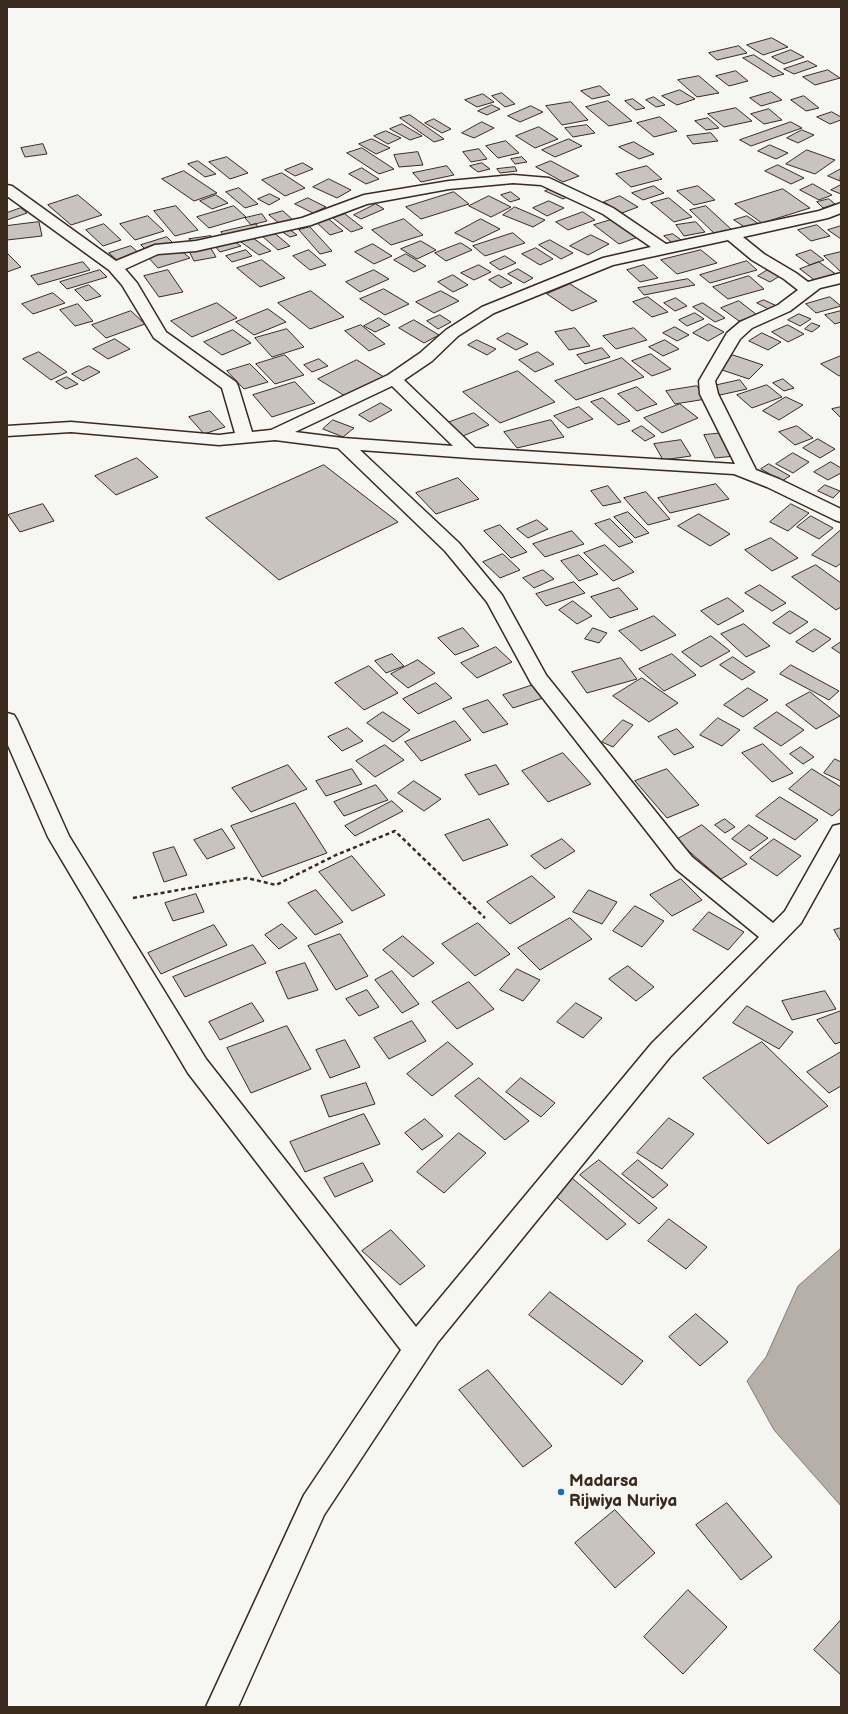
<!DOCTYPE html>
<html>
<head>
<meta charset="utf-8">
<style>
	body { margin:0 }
	#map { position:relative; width:848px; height:1714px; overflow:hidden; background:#f6f6f2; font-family:"Balsamiq Sans",sans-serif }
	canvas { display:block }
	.frame { position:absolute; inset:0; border:8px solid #3b2a1e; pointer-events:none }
</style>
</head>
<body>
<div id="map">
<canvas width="848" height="1714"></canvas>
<div class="frame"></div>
</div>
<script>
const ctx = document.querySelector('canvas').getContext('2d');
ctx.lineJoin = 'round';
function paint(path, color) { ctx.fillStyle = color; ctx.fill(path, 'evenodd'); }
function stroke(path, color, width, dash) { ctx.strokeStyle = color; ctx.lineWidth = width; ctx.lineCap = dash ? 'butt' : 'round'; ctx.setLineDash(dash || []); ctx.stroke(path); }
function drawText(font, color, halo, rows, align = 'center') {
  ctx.font = font + ' "Balsamiq Sans",sans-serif'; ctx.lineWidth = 3; ctx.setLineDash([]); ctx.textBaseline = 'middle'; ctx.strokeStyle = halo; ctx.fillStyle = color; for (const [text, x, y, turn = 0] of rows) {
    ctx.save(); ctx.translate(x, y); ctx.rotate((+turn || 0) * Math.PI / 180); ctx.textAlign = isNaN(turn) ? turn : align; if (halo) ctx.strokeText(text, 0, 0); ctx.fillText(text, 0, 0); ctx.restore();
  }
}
const water = new Path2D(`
	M841,1246V1506L774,1430L747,1381L766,1357L798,1286L840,1249Z`);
paint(water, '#b6b0a9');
stroke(water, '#857a71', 1);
const building = new Path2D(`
	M772,38L788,47L763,55L747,45Z
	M739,46L747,53L717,60L709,53Z
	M791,50L804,57L784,64L772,57Z
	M754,55L784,74L773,77L743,58Z
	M808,61L817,66L794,74L784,69Z
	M828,70L840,78L815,85L803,77Z
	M736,71L748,81L729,86L716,76Z
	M699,76L719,93L697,97L678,80Z
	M600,86L610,95L592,99L581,91Z
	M680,90L695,99L677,105L662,96Z
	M771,92L782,100L761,106L750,98Z
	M502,93L515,104L505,107L492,96Z
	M483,94L494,102L477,107L465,100Z
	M804,96L819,108L806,111L791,100Z
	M654,97L665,105L656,107L646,100Z
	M633,99L645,108L636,110L625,101Z
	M608,101L632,121L609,126L586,107Z
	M571,102L588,120L562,125L546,106Z
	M492,105L500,109L487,115L478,111Z
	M531,106L543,112L520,122L508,116Z
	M736,108L752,121L724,127L708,114Z
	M769,109L782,120L764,124L751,114Z
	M832,112L841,117V120L830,124L817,117Z
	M410,115L444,139L434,142L400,118Z
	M660,117L677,131L654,137L637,123Z
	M708,118L719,128L706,130L695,121Z
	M434,119L451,129L442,133L425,123Z
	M482,122L494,128L474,138L462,133Z
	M791,122L802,128L751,146L740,140Z
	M402,124L422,136L410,140L390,129Z
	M587,125L595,133L573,137L565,128Z
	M539,127L558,139L535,148L516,136Z
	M802,130L814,135L798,143L787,138Z
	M386,131L401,138L388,144L374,136Z
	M711,133L718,141L693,144L687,136Z
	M372,139L390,148L376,154L359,144Z
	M569,139L582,146L555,157L542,150Z
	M506,141L519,153L498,158L486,146Z
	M634,142L654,154L639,159L619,147Z
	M43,144L47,154L25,157L21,148Z
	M770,145L788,153L776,159L758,151Z
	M362,148L394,169L379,174L347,153Z
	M479,149L487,159L471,162L463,152Z
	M807,150L835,160L815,174L786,164Z
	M418,152L423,165L399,167L394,155Z
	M227,157L248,173L230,179L209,162Z
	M522,157L527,162L515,164L511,159Z
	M198,161L216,174L205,177L188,164Z
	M551,161L579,176L563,182L536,167Z
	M303,163L313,169L295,176L285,170Z
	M482,163L490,169L478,172L470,166Z
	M778,165L804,178L791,184L765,171Z
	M447,166L454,175L421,182L413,173Z
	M647,166L662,179L631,187L616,174Z
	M515,167L517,171L500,173L497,169Z
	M362,168L379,179L366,184L349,174Z
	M841,169L840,181L828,176Z
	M184,171L217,193L194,201L162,179Z
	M282,173L305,188L285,196L262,180Z
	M329,179L351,190L337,198L313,187Z
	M813,184L832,195L819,200L800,190Z
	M841,185V194L831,190Z
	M654,186L664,193L643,200L632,193Z
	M698,186L715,200L694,205L677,191Z
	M555,187L571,195L563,199L545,191Z
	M239,188L258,204L245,208L226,192Z
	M783,189L810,208L762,223L735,204Z
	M454,192L469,204L421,219L406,207Z
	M511,192L520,199L510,202L501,195Z
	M270,194L280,199L269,205L258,199Z
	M78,195L102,215L71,225L48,205Z
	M216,195L228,203L212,209L200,201Z
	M489,196L511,207L491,217L469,206Z
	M620,196L638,207L622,213L604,202Z
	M308,198L326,207L313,213L295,204Z
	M669,198L692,217L674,222L651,203Z
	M829,199L835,204L823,208L817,202Z
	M549,201L564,208L547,216L533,208Z
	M376,204L384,209L361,219L354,215Z
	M176,206L198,230L175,236L154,211Z
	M234,206L246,217L209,228L197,217Z
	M706,206L732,230L715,234L690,210Z
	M515,207L545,220L533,227L503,215Z
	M21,208L27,213L7,220V213Z
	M283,211L293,220L280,224L269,215Z
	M583,212L595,220L568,230L556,222Z
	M262,214L267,221L251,225L245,218Z
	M345,214L363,228L351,232L333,218Z
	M148,216L164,231L135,240L120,224Z
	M325,216L343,231L330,235L315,221Z
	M747,216L759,224L746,228L734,220Z
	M617,218L641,236L619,244L594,225Z
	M404,219L423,235L391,245L372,230Z
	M481,219L500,229L473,242L455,233Z
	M39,222L42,236L7,240V226Z
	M696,222L705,232L684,236L676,225Z
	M104,224L121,240L103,246L86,230Z
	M256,224L260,230L225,238L221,232Z
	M817,225L830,236L811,241L798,230Z
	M841,226V239L828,230Z
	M310,227L332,251L320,254L299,230Z
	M289,229L297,235L290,237L281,231Z
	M273,232L290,246L278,250L262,236Z
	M513,233L525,243L485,256L473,246Z
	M673,234L684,242L675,245L664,236Z
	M591,235L609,244L588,255L570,246Z
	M211,236V241L197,244L189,239Z
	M167,237L173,243L147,251L141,245Z
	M253,238L271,251L259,255L241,242Z
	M550,240L573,253L561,259L539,245Z
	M234,241L241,246L220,252L213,244Z
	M421,241L436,250L417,259L401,249Z
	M461,243L472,250L446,261L435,253Z
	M373,244L392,256L374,264L355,252Z
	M131,246L141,255L119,262L109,253Z
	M210,247L216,257L194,261L189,251Z
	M536,248L553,259L540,265L522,254Z
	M180,250L190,258L158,268L147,256Z
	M246,250L252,256L232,262L226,256Z
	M309,250L326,265L310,270L293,256Z
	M701,250L717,263L677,274L661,260Z
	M811,250L824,260L810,265L796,255Z
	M841,252V272L824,256Z
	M7,253L21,267L7,272Z
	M406,254L426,266L414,272L394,260Z
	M505,256L516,263L500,270L490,263Z
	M262,260L285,278L260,287L237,268Z
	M747,261L757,270L710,283L700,275Z
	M83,262L90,270L38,285L31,276Z
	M819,262L837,275L817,282L800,269Z
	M479,265L491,272L474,280L461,273Z
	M644,265L658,278L640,282L627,270Z
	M771,268L783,274L770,282L758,276Z
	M518,269L533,278L524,283L508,274Z
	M100,270L107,277L67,289L60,282Z
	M168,270L183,292L159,297L144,276Z
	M374,270L389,279L360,292L346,282Z
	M453,275L468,285L453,292L438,282Z
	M499,275L512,283L501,288L489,280Z
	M749,276L764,289L728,299L713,287Z
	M688,279L695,285L644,295L638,288Z
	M570,284L597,301L572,311L547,294Z
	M89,285L101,296L86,301L75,290Z
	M384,289L409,304L385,315L360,299Z
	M311,291L344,317L310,329L278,303Z
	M441,291L459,301L434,313L416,302Z
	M53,293L65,303L33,314L22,304Z
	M648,297L668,312L652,317L633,302Z
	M830,297L841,306L816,313L806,304Z
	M676,298L687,306L675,311L664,303Z
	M764,300L781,308L774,312L757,303Z
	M739,301L757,315L739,321L721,308Z
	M217,303L237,318L192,337L171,321Z
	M703,303L725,318L715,322L693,307Z
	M78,304L93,321L75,326L60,310Z
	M268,309L286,322L254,335L236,322Z
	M131,311L145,324L106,338L92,325Z
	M841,311V322L835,324L825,315Z
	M695,313L704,319L687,326L679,320Z
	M799,314L811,319L800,326L788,320Z
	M440,315L451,322L438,329L427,321Z
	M379,318L390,325L375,332L364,326Z
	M414,320L439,335L424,343L399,328Z
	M812,323L820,326L812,332L805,329Z
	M709,324L724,332L708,341L693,333Z
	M361,325L385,344L369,351L345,331Z
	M788,325L804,334L788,342L772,332Z
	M675,327L689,335L677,341L663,333Z
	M575,328L590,346L569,350L555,332Z
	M634,328L647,340L616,349L603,336Z
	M287,329L304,347L272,357L255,338Z
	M233,330L251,343L222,355L204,342Z
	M508,333L528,344L516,350L497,339Z
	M762,333L781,342L768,350L749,341Z
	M115,339L130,349L108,359L93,349Z
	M477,340L496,349L487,355L468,345Z
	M665,340L679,349L663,356L649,347Z
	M602,348L610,357L585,364L577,355Z
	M39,352L67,372L51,380L23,359Z
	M538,352L554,364L535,372L519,360Z
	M651,354L671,369L652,376L632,361Z
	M285,355L304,375L275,384L256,364Z
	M733,355L763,365L749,379L719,369Z
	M841,356V375L839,376L821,364Z
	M622,358L644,377L576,400L555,381Z
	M319,359L328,366L312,372L304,365Z
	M357,360L384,377L345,396L318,379Z
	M250,364L268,382L244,389L227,371Z
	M89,366L100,372L83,381L72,374Z
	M518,371L555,402L500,423L463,392Z
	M67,377L78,384L66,389L56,382Z
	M783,379L794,388L784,391L773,383Z
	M740,380L747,389L720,395L713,386Z
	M295,382L315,403L272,417L253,395Z
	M767,385L782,397L752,408L737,395Z
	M697,386L706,399L675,404L666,391Z
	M637,387L657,404L637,411L618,394Z
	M786,397L803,405L779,420L763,411Z
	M603,398L630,421L618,425L591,402Z
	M381,403L392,410L370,422L359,415Z
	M680,404L698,418L662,433L644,418Z
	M579,407L593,419L568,428L554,416Z
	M841,407V418L832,409Z
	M210,411L225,427L204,434L189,417Z
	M474,413L489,425L463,436L447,423Z
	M333,420L354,428L343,437L323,429Z
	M551,420L564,437L517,448L504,432Z
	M642,426L655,436L645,441L632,431Z
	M797,426L813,438L795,445L779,432Z
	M724,433L735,456L715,458L704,435Z
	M818,439L835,449L820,458L803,448Z
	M681,440L691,456L663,460L654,444Z
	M793,453L809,462L793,473L776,464Z
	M137,458L158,477L116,495L95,476Z
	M831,462L841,468V473L828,480L814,472Z
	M769,464L790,476L782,481L761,469Z
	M324,465L398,522L279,580L206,518Z
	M458,478L479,499L436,514L416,493Z
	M716,484L729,499L670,513L658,498Z
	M825,485L840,491L833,498L818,491Z
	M608,486L621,502L603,506L591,491Z
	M646,492L670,519L648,525L624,498Z
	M43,504L54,521L20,532L8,515Z
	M791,504L809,513L788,531L770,522Z
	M628,512L649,533L635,538L614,517Z
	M699,514L730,534L710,546L678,526Z
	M811,516L833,528L819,539L797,527Z
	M610,519L633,542L619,547L595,524Z
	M537,520L548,529L528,538L517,529Z
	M500,525L527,552L511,558L484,531Z
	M841,530V563L836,567L812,555Z
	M572,531L584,544L545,557L533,544Z
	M771,538L798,558L772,571L745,550Z
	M605,545L634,572L613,581L584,553Z
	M503,554L520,570L500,578L483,562Z
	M579,555L598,574L579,581L561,561Z
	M816,565L841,583V607L836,610L792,577Z
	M543,570L554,579L534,588L523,578Z
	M574,582L585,593L546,606L536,594Z
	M760,585L786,603L772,611L745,593Z
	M619,588L638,609L610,618L591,597Z
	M728,598L744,611L718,625L701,611Z
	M573,601L592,616L577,624L559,610Z
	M790,611L808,622L790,634L773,623Z
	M654,616L676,635L641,651L619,631Z
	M744,624L770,646L746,657L721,634Z
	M463,628L479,646L455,655L438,638Z
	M593,628L607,633L599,643L585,639Z
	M815,629L831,639L813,652L796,642Z
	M711,636L730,651L701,667L682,652Z
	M841,642V654L832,648Z
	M496,647L512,662L477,678L461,663Z
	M392,654L404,666L386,673L375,661Z
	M672,654L696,675L664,691L639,669Z
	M733,657L755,672L742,680L720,665Z
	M621,658L637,679L587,693L572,672Z
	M418,660L435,673L408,688L391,674Z
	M791,665L839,691L829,700L780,674Z
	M369,666L398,693L364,710L335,683Z
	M642,678L678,703L649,722L613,696Z
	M436,683L452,698L418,714L403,699Z
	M533,685L543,698L513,708L503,695Z
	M748,688L768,700L743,717L724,705Z
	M810,692L840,716L816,729L786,705Z
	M488,700L508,724L483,733L463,709Z
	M383,712L410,730L393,742L367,723Z
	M777,712L804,730L781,746L754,728Z
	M718,718L740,730L722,746L700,735Z
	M623,720L633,725L613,747L602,742Z
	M455,721L471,740L421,761L405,742Z
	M348,728L363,741L342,751L328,737Z
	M677,729L694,747L674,755L658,737Z
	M763,744L793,773L772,782L742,753Z
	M385,745L404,760L375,777L356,761Z
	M801,747L814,757L803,764L790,754Z
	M563,753L591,784L548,802L522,771Z
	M835,759L841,762V781L824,773Z
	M288,765L307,789L251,812L232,788Z
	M496,765L509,784L479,795L465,775Z
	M352,769L362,784L326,796L316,781Z
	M667,769L699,805L667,818L635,781Z
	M812,769L841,787V808L832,816L789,789Z
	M414,781L441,799L424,811L398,793Z
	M376,785L388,800L344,816L334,802Z
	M780,797L818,820L795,840L756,816Z
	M392,801L403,811L355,836L345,826Z
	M295,803L327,853L262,877L231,826Z
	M489,819L508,845L463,861L445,835Z
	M725,819L735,827L725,833L715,825Z
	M702,825L747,864L721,879L676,840Z
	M749,825L768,838L750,851L732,839Z
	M222,829L235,848L207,859L194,840Z
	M562,839L575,851L545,869L531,856Z
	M774,839L801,856L777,876L750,858Z
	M174,847L187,875L164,882L153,853Z
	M352,856L385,895L352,911L319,872Z
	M532,876L555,897L510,924L487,902Z
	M681,879L702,900L672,916L650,895Z
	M316,890L343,922L315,935L288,903Z
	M589,890L617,902L602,924L573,912Z
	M196,894L204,912L173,921L165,903Z
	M635,906L664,921L642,947L613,931Z
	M709,912L744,932L728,950L693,930Z
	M570,918L592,939L540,970L518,948Z
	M478,923L510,954L475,976L442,944Z
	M282,924L297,938L279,949L265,935Z
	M214,925L227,945L161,974L148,953Z
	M841,928V942L834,930Z
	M340,934L368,976L336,990L308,946Z
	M403,936L434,963L413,977L383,950Z
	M253,945L266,963L185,997L173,977Z
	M305,963L318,990L288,999L276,972Z
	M628,966L654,987L636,1001L609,979Z
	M517,969L540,980L523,1001L500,990Z
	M392,971L419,1004L402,1013L375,980Z
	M469,982L494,1009L457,1029L432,1002Z
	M367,990L379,1007L359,1016L346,999Z
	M825,991L836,1009L792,1020L782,1001Z
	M252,1003L264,1021L220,1040L209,1022Z
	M576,1003L602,1018L583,1038L557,1022Z
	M747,1006L793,1032L779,1049L733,1023Z
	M841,1011V1042L835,1044L817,1020Z
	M412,1021L426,1041L389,1059L374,1038Z
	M287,1026L311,1069L251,1093L227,1048Z
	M345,1040L360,1067L330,1078L316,1050Z
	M448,1042L473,1064L432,1096L407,1074Z
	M762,1042L828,1106L768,1144L703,1078Z
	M841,1052V1086L829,1093L807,1072Z
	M479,1078L529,1121L505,1140L455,1096Z
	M521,1078L555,1103L541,1117L506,1092Z
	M366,1083L375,1104L329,1117L321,1096Z
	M364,1114L380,1144L305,1172L290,1142Z
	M669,1118L694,1134L662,1169L637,1153Z
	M425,1119L443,1136L422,1150L405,1133Z
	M459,1133L486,1153L444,1193L417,1172Z
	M599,1160L657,1208L639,1224L580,1175Z
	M638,1160L668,1185L653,1198L622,1174Z
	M363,1163L373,1181L335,1197L324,1178Z
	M572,1178L626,1224L607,1240L553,1194Z
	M669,1219L707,1247L686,1269L648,1241Z
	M391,1230L425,1266L400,1285L362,1251Z
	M550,1292L643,1361L622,1385L529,1315Z
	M696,1314L728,1342L700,1366L669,1337Z
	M488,1370L552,1446L523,1467L459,1390Z
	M727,1503L772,1557L741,1580L696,1525Z
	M615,1510L655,1553L615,1588L575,1543Z
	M688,1590L727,1627L683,1674L644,1637Z
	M841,1620V1675L814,1650Z`);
paint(building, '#c8c3be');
stroke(building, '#3b2a1e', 1);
const street = new Path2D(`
	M513,175L549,178L613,208L666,244L819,211L841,203V213L828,218L743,237L764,254L796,273L808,282L841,273V283L820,288L790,311L752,328L740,339L715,381L718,394L756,470L779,479L841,509V522L835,520L767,487L734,474L470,458L360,450L459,543L502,595L546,675L692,857L773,923L785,911L833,826L841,824V851L801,923L670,1057L438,1342L324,1515L238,1707H206L304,1495L401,1350L188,1073L48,837L7,743V713L14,715L17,720L69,836L206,1059L416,1327L652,1043L759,937L676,869L531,683L487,602L445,551L338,448L275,440L219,445L71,432L7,436V426L71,422L219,435L235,433L222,388L154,338L122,285L109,270L7,196V185L12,186L116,261L155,245L196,241L302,218L364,195L449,181ZM513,183L541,185L603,214L651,247L603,258L482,307L446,330L420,353L388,375L271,430L252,432L238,386L236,382L166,332L137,283L125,269L158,254L196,251L311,225L367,204L449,189ZM728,240L752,260L784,279L798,290L778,305L740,322L727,333L699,381L700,394L735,464L475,448L404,380L432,361L458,336L494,313L613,265ZM392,386L453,446L343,438L295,432Z`);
stroke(street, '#3b2a1e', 3);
stroke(new Path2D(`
	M133,898L247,878L276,885L336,855L395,831L485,918`), '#3b2a1e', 2.5, [4, 3]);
paint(street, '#f6f6f2');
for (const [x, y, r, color] of [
	[561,1492,4,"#1f6fb2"]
]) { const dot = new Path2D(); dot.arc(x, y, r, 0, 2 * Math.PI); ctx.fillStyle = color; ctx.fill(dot); stroke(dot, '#f6f6f2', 1.5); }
drawText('bold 17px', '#3b2a1e', '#f6f6f2', [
	["Madarsa",569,1482],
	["Rijwiya Nuriya",569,1502]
], 'left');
</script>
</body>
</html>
